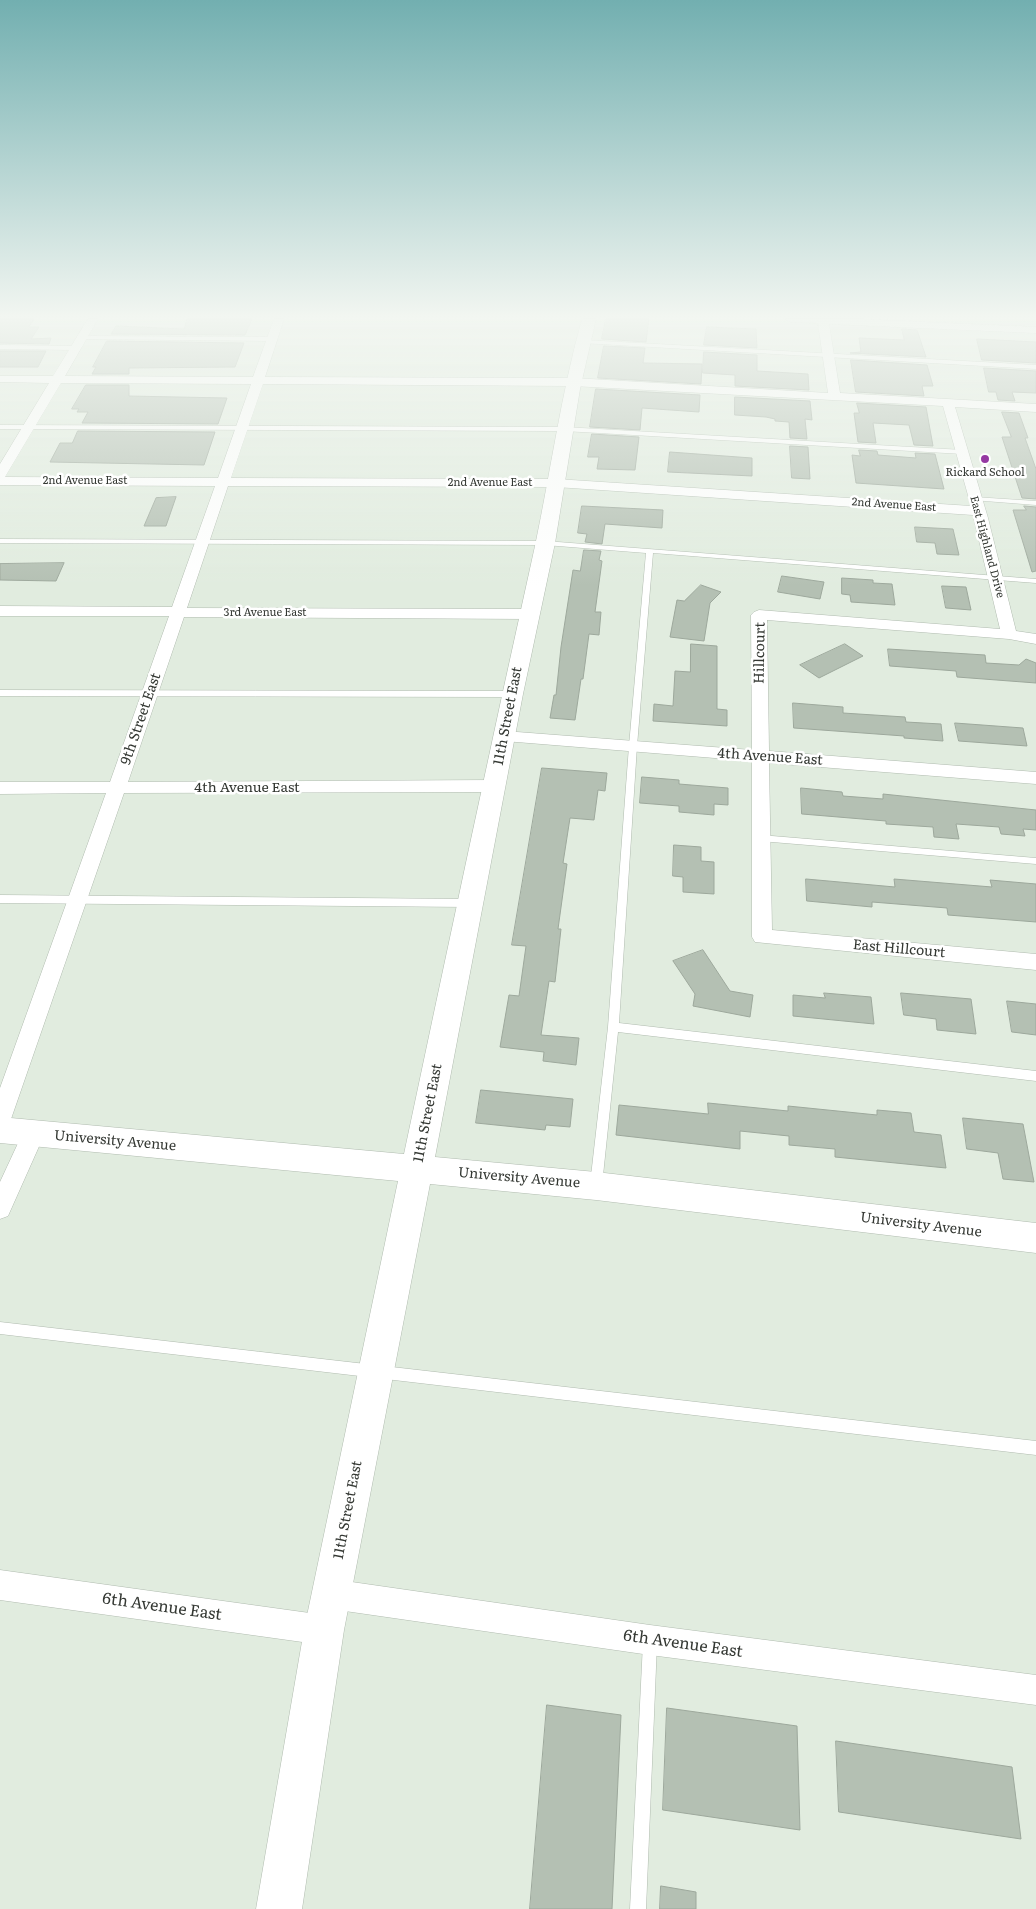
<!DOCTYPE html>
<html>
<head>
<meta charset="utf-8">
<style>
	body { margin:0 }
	canvas { display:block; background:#e1ecdf }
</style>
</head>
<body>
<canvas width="1036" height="1909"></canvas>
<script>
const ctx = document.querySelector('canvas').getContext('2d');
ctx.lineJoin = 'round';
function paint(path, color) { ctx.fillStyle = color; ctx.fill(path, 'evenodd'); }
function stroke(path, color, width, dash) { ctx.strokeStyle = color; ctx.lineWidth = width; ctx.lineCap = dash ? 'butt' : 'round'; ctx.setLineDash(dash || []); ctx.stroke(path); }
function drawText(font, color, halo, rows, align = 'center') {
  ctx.font = font + ' Literata,serif'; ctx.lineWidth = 5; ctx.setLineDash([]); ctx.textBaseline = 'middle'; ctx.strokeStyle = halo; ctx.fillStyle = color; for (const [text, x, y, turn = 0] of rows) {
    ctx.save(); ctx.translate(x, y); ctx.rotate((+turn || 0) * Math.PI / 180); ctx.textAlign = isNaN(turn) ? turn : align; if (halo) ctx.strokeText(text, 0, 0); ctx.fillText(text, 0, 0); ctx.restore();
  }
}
const building = new Path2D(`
	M0,319H34L29,327H39L31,339L51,338L49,344L0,343Z
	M187,319H252L245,335L111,334L116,326L184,329Z
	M606,319H649L646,342L602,339Z
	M707,327L756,329L757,348L704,345Z
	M902,329L917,330L926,357L850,353L861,352L859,338L904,340Z
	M977,339L1036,342V363L982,360Z
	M107,341L244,343L235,367L129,368V374H92L96,367H93Z
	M604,346L645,348L643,363L702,364L701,384L598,378Z
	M0,351H46L38,367H0Z
	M704,352L757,355V371L808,374L809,390L735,386V375L703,373Z
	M851,360L927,365L933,386H922L924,396L856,392Z
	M984,368L1036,371V393L1012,392L1015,401L998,400L996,392H989Z
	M86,385H129V396L227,398L218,424L82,423L88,412H77L79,409H72Z
	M596,389L700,395L699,412L642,408L640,430L590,427Z
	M735,397L810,401L812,420L805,419L807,439L790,438L789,422L775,421V419L766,417L735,415Z
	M857,403L926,407L933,446L914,445L909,425L873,423L876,443L858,442L854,413H859Z
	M1002,412L1019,413L1028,438H1025L1036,469V499L1022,498L1002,437H1011Z
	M78,431L215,432L204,465L50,462L60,443H72Z
	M592,434L639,437L635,470L597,469L599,457H588Z
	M790,446L808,447L810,479L792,478Z
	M859,450L877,451L878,455L916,458L915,453L935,454L944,489L856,483L852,455L860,456Z
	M670,452L752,458V476L668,472Z
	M176,497L166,526H144L156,498Z
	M582,506L663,510L662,528L605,524L602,544L585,542L587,534L578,533Z
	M1024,506L1036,507V571L1032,572L1013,510H1026Z
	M915,527L953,529L959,555L937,554L935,543L917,542Z
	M584,550L601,551L599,560L602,561L595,612H601L599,635L589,634L583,679H581L575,720L550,718L554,695H556L561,647L573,570L580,571Z
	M64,563L56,581L0,580V564Z
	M782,576L824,582L820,599L778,592Z
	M842,578L873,580V583L892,584L895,605L851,602L850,595L842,594Z
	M701,585L721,592L710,603L704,641L670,637L677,600L684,601Z
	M942,586L966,587L971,610L946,608Z
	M691,644L717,646V709L727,710V726L653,721L654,704L673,706L675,671L690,672Z
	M845,644L863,656L819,678L800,665Z
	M888,649L985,655L986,663L1019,665L1026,659L1036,663V683L957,677L956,671L890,666Z
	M793,703L843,707V713L905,717L906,722L941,724L943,741L904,738V736L794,728Z
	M955,723L1023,728L1027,746L959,741Z
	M542,768L607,773L605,791L598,790L594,820L570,818L563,863L567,864L558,929H561L555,982L549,981L541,1035L579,1038L576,1065L543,1061L544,1052L500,1047L509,995L519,996L526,946L512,945Z
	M642,777L679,780V784L728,788V805L714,804V815L679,812V806L640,803Z
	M801,788L842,792L843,796L883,799V794L1036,810V830L1023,829L1025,836L1001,834L999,827L956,824L959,839L934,837L933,827L886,824V821L802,814Z
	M674,845L701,847V861L714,862V894L683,892V877L673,876Z
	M806,879L895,887L894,879L992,887L990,880L1036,884V922L948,915L947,908L872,902V907L807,901Z
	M703,950L730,991L753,995L750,1017L693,1006L695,994L673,961Z
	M824,993L871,997L874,1024L793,1016V995L825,998Z
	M901,993L971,999L976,1034L937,1030L936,1019L904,1015Z
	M1007,1001L1036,1004V1035L1012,1032Z
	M481,1090L573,1099L570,1127L546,1125L545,1130L476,1123Z
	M708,1103L788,1111V1106L877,1115V1110L911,1113L914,1132L941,1135L946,1168L835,1157V1149L789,1145V1136L740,1131V1149L616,1135L619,1105L708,1114Z
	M963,1118L1023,1124L1034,1182L1003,1179L998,1153L967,1149Z
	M547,1705L621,1715L612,1909H530Z
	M667,1708L797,1726L800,1830L663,1810Z
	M836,1741L1012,1767L1021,1839L839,1812Z
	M661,1886L696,1892V1909H660Z`);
paint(building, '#b4c0b3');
stroke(building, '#9da89c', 1);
const lane = new Path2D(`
	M80,336L272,337L275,339L272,341L82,339L79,337Z
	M584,340L1036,365V369L582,343V341Z
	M0,345L76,346L79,348L76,350L0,349Z
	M0,425L564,427L963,450L966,452L963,454L564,431L0,429Z
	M974,497L1036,501V505L972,500L971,499Z
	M0,539L545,541L1036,579V583L653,553L637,746L619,1023L1036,1071V1081L618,1032L602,1185L600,1189L596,1190L592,1189L590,1185L608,1027L629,746L646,553L545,545L0,543Z
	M0,690L512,691L516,694L512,697L0,696Z
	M760,835L1036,858V864L760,841L755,838Z
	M0,895L470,899L475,903L470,907L0,903Z
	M0,1322L1036,1441V1455L0,1334Z
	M650,1636L655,1638L657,1643L646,1909H630L643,1643L645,1638Z`);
const street = new Path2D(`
	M88,319H98L65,376L253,377L274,319H284L265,377L573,378L828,393L818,323L790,322L785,319H858L1036,327V333L829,324L840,393L1036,404V412L955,407L988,518L1016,631L1036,634V644L1009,639L767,620L769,751L1036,772V784L769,763L772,930L1036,954V970L755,942L752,937V761L504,741L498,740L496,736L498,732L504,731L752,750L751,615L754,612L759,610L1000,629L973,515L556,487L228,486L187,608L529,609L534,611L537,614L534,617L529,619L184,617L128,782L494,780L500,782L503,786L500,790L494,792L124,793L11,1119L8,1126L0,1129V1088L106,793L0,794V782H110L169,616H0V606L172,607L215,486L0,485V464L49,383L0,382V376H53ZM61,383L251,384L218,478L5,477ZM263,384L573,386L943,406L971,506L556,479L231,478Z
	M34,1123L42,1126L45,1133L8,1216L0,1219V1182L26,1126Z
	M0,1570L324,1615L335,1619L339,1630L335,1641L324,1645L0,1600Z
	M331,1579L650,1625L1036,1675V1705L650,1655L331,1609L321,1604L316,1594L321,1584Z`);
const secondary = new Path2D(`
	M582,319H596L580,389L555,543L523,694L435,1157L596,1172L1036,1223V1253L596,1200L430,1184L344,1630L302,1909H256L304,1630L398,1181L0,1143V1117L404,1154C447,951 490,748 535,546C551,470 561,394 582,319Z`);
stroke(lane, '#b0bbaf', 1);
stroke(street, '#b0bbaf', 1);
stroke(secondary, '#b0bbaf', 1);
paint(lane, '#fff');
paint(street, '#fff');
paint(secondary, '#fff');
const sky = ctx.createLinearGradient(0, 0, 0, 586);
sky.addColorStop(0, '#72afb0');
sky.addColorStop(0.54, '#f2f6f1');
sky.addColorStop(1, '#f2f6f100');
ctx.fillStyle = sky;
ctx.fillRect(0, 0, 1036, 586);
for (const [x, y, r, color] of [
	[985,459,5,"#9538a2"]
]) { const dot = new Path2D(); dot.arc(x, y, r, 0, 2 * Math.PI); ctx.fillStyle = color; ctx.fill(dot); stroke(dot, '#fff', 2); }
drawText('11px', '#343833', '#fff', [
	["Rickard School",985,473]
]);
drawText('11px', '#343833', '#fff', [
	["2nd Avenue East",85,481],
	["2nd Avenue East",490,483],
	["2nd Avenue East",894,505,4],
	["East Highland Drive",987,547,75],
	["3rd Avenue East",265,613]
]);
drawText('14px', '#343833', '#fff', [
	["Hillcourt",760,653,-89],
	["11th Street East",508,716,-79],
	["9th Street East",141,719,-71],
	["4th Avenue East",770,757,4],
	["4th Avenue East",247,788],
	["East Hillcourt",899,949,5],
	["11th Street East",428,1113,-79],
	["University Avenue",115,1141,5],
	["University Avenue",519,1178,5],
	["University Avenue",921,1225,7],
	["11th Street East",348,1510,-79]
]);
drawText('16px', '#343833', '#fff', [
	["6th Avenue East",162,1607,8],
	["6th Avenue East",683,1644,8]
]);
</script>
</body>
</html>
